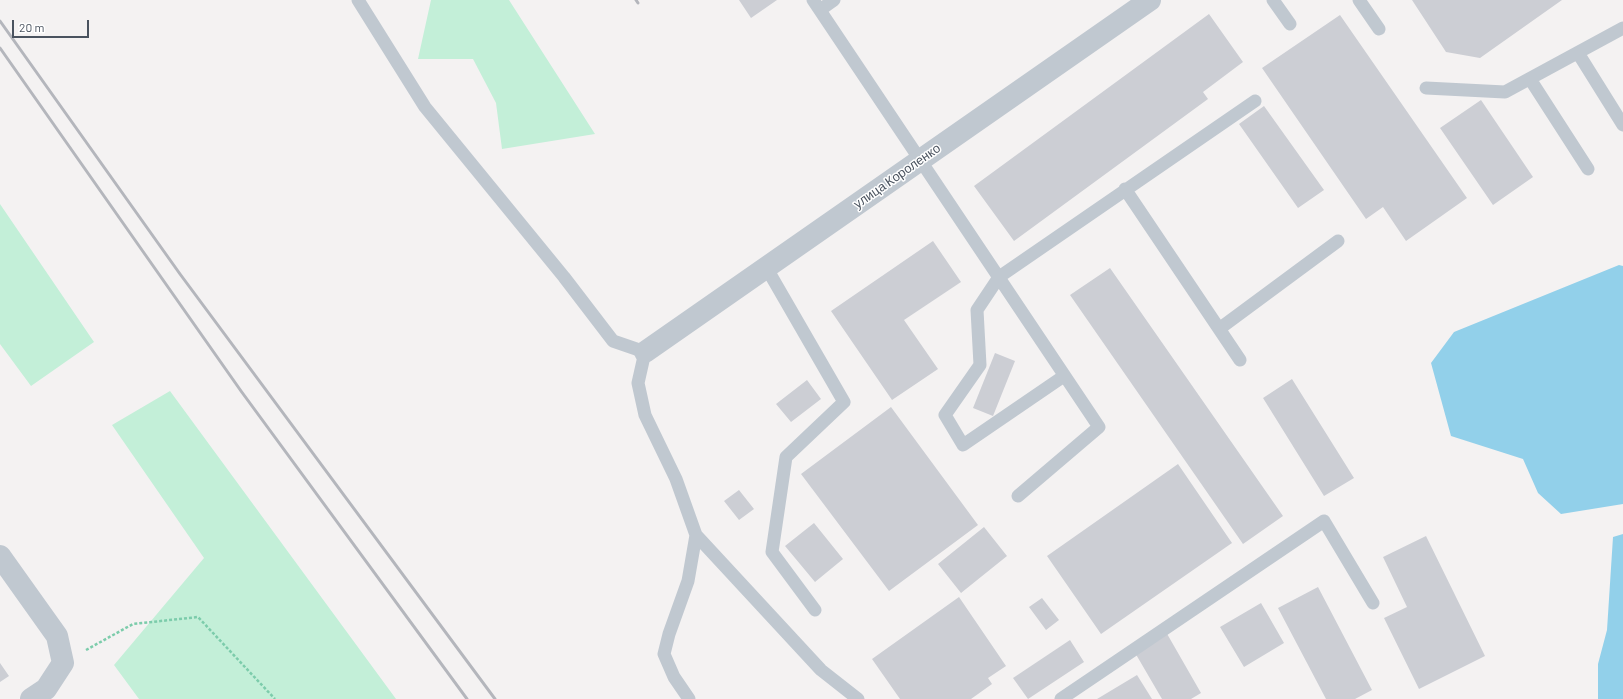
<!DOCTYPE html>
<html>
<head>
<meta charset="utf-8">
<style>
	body { margin:0 }
	#map { position:relative; width:1623px; height:699px; overflow:hidden; background:#f4f2f2; font-family:Barlow,sans-serif }
	canvas { display:block }
	.scale { position:absolute; left:12px; top:20px; width:77px; height:18px; box-sizing:border-box; border:2px solid #4a535f; border-top:0; padding-left:5px; font-size:12px; line-height:14px; white-space:nowrap; color:#4a535f; -webkit-text-stroke:3px #fff; paint-order:stroke }
</style>
</head>
<body>
<div id="map">
<canvas width="1623" height="699"></canvas>
<div class="scale">20 m</div>
</div>
<script>
const ctx = document.querySelector('canvas').getContext('2d');
ctx.lineJoin = 'round';
function paint(path, color) { ctx.fillStyle = color; ctx.fill(path, 'evenodd'); }
function stroke(path, color, width, dash) { ctx.strokeStyle = color; ctx.lineWidth = width; ctx.lineCap = dash ? 'butt' : 'round'; ctx.setLineDash(dash || []); ctx.stroke(path); }
function drawText(font, color, halo, rows, align = 'center') {
  ctx.font = font + ' Barlow,sans-serif'; ctx.lineWidth = 3; ctx.setLineDash([]); ctx.textBaseline = 'middle'; ctx.strokeStyle = halo; ctx.fillStyle = color; for (const [text, x, y, turn = 0] of rows) {
    ctx.save(); ctx.translate(x, y); ctx.rotate((+turn || 0) * Math.PI / 180); ctx.textAlign = isNaN(turn) ? turn : align; if (halo) ctx.strokeText(text, 0, 0); ctx.fillText(text, 0, 0); ctx.restore();
  }
}
paint(new Path2D(`
	M431,0H509L595,134L502,149L496,103L473,59H418Z
	M0,204L94,342L31,386L0,344Z
	M170,391L396,699H139L114,665L204,558L112,425Z`), '#c3efd8');
paint(new Path2D(`
	M1619,265L1623,266V504L1561,514L1538,493L1523,459L1451,436L1431,363L1454,332Z
	M1623,534V699H1598V664L1607,630L1613,537Z`), '#92d0ea');
paint(new Path2D(`
	M739,0H777L751,18Z
	M1412,0H1562L1480,58L1446,52Z
	M1209,14L1243,62L1203,92L1208,99L1014,241L974,186Z
	M1340,15L1467,198L1406,241L1383,207L1366,219L1262,68Z
	M1481,100L1533,177L1493,205L1440,128Z
	M1264,106L1324,190L1298,208L1239,124Z
	M933,241L961,282L904,320L938,369L892,400L831,311Z
	M1110,268L1283,516L1243,544L1070,295Z
	M995,353L1015,361L993,416L973,408Z
	M1292,379L1354,478L1324,496L1263,398Z
	M807,380L821,399L791,422L776,404Z
	M891,407L978,525L889,591L801,474Z
	M1178,464L1232,543L1101,634L1047,556Z
	M739,490L754,509L739,520L724,501Z
	M814,523L843,559L815,582L785,546Z
	M984,527L1007,556L961,593L938,564Z
	M1426,536L1485,656L1419,689L1384,618L1407,607L1383,557Z
	M1318,587L1372,690L1355,699H1326L1278,608Z
	M959,597L1006,666L988,678L992,684L971,699H900L872,659Z
	M1042,598L1059,620L1046,630L1029,607Z
	M1261,603L1284,643L1244,667L1220,627Z
	M1166,632L1201,693L1191,699H1162L1134,651Z
	M1070,640L1084,662L1028,699L1013,678Z
	M0,663L9,676L0,682Z
	M1137,675L1152,699H1097Z`), '#ccced4');
stroke(new Path2D(`
	M86,650L133,624L198,617L275,699`), '#7cccab', 2.5, [3, 2]);
stroke(new Path2D(`
	M358,0L425,107L564,277L613,341L645,352L638,383L645,415L676,479L696,535L688,581L669,634L664,654L674,677L689,699
	M813,0L1099,427L1018,496
	M1273,0L1290,24
	M1359,0L1379,29
	M820,10L834,0
	M1578,53L1623,125
	M1530,79L1588,169
	M1426,88L1505,92L1623,28
	M1125,189L1240,360
	M766,267L844,402L786,457L772,552L815,610
	M1219,329L1338,241
	M1064,376L963,445L945,415L980,365L977,310L999,277L1255,101
	M696,535L821,670L858,699
	M1061,699L1324,521L1373,603`), '#c0c8d0', 13);
stroke(new Path2D(`
	M645,352L1150,0
	M0,556L57,636L63,663L46,689L31,699`), '#c0c8d0', 22);
stroke(new Path2D(`
	M636,0L638,3
	M0,21L180,274L495,699
	M0,48L241,391L467,699`), '#b4b6bc', 3);
drawText('13px', '#4a535f', '#fff', [
	["улица Короленко",897,176,-35]
]);
</script>
</body>
</html>
